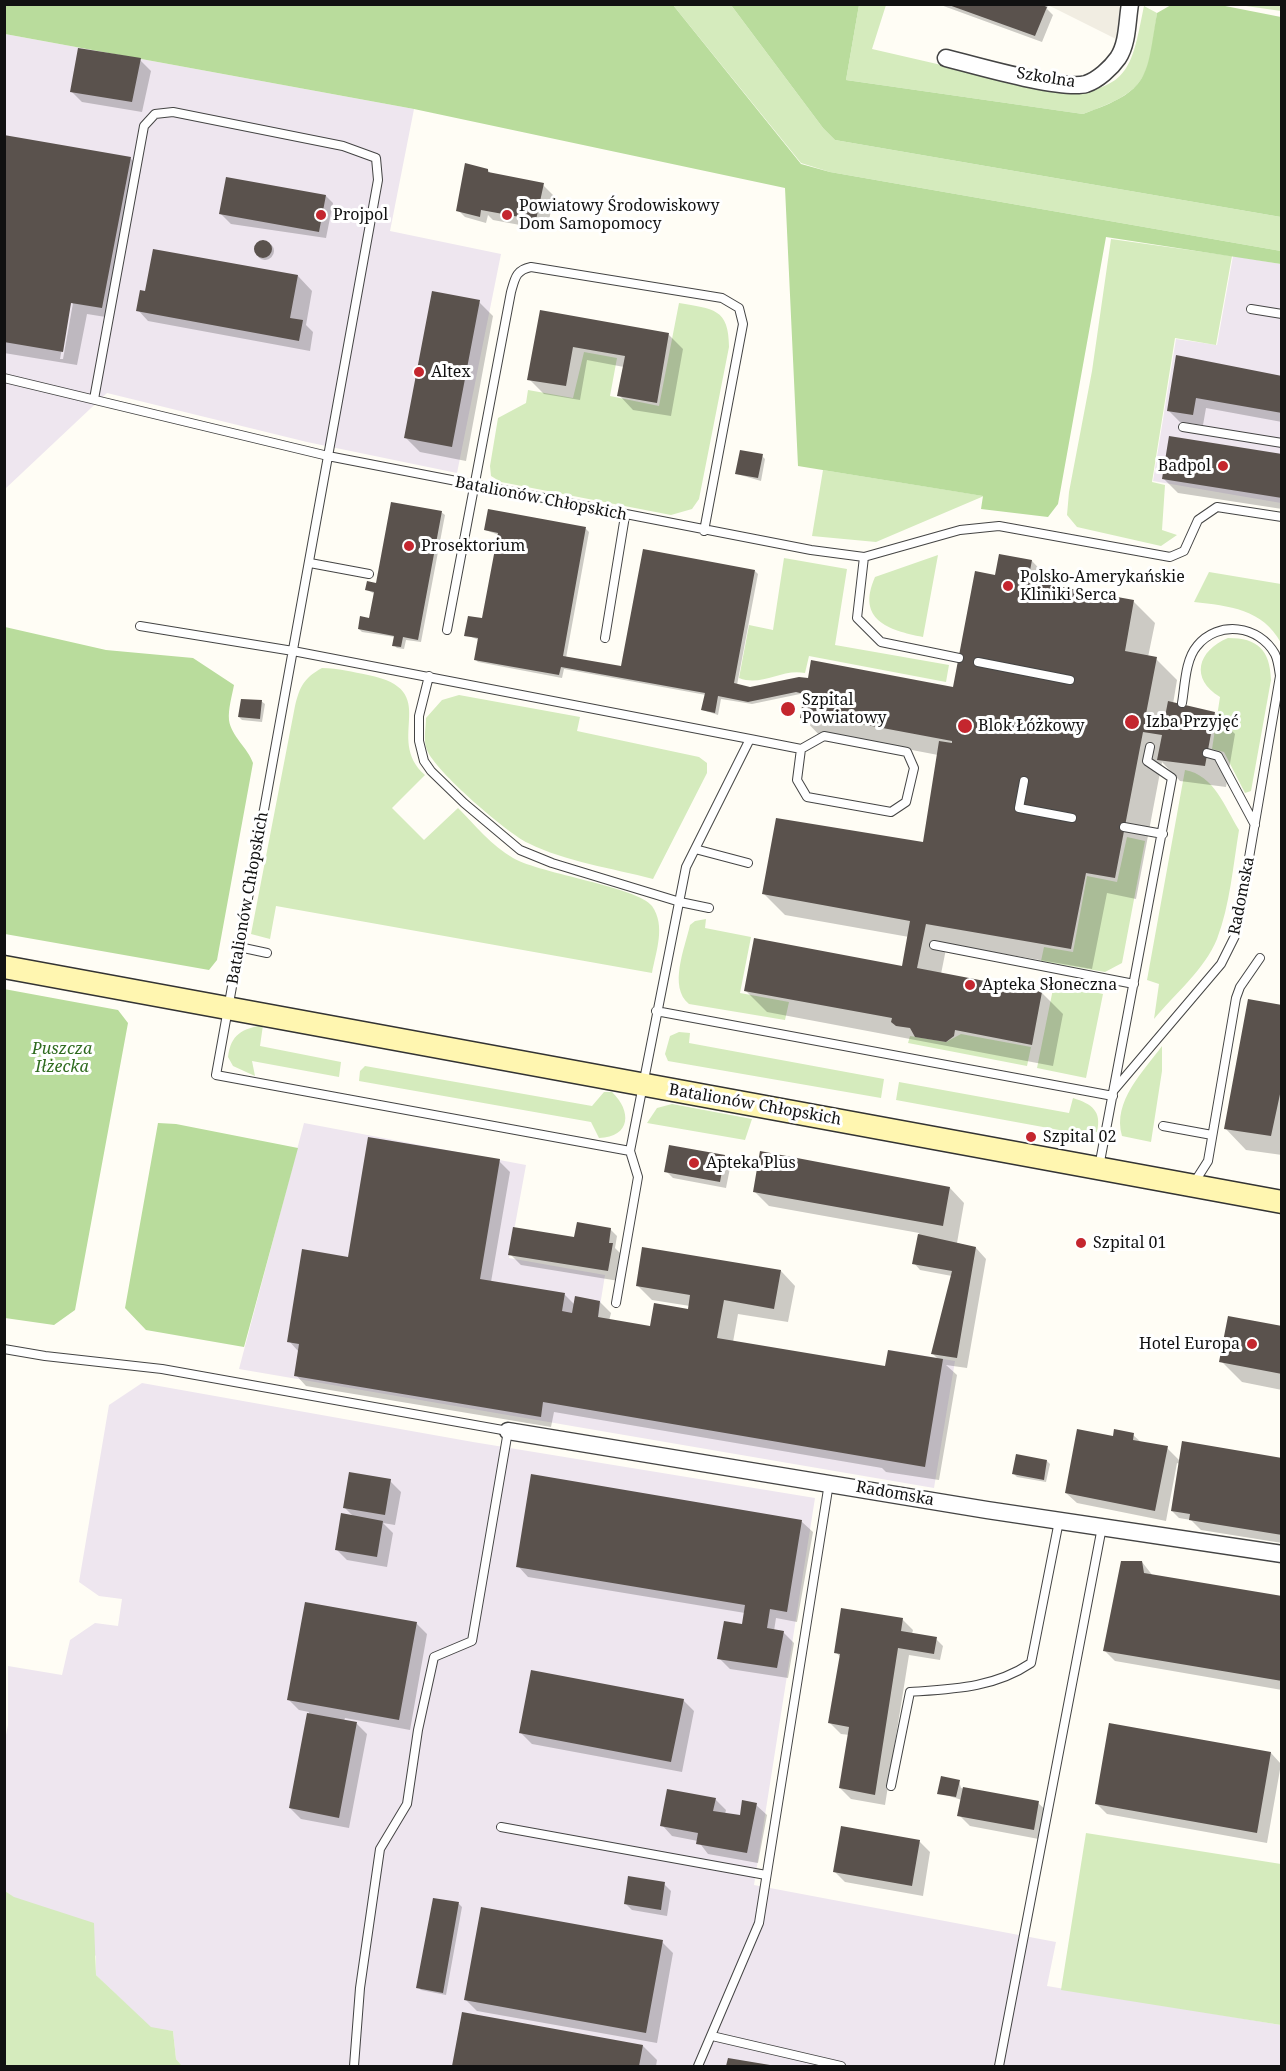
<!DOCTYPE html>
<html>
<head>
<meta charset="utf-8">
<style>
	body { margin:0 }
	#map { position:relative; width:1286px; height:2071px; overflow:hidden; background:#fffdf5; font-family:"Noto Serif",serif }
	canvas { display:block }
	.frame { position:absolute; inset:0; border:6px solid #111; pointer-events:none }
</style>
</head>
<body>
<div id="map">
<canvas width="1286" height="2071"></canvas>
<div class="frame"></div>
</div>
<script>
const ctx = document.querySelector('canvas').getContext('2d');
ctx.lineJoin = 'round';
function paint(path, color) { ctx.fillStyle = color; ctx.fill(path, 'evenodd'); }
function stroke(path, color, width, dash) { ctx.strokeStyle = color; ctx.lineWidth = width; ctx.lineCap = dash ? 'butt' : 'round'; ctx.setLineDash(dash || []); ctx.stroke(path); }
function drawText(font, color, halo, rows, align = 'center') {
  ctx.font = font + ' "Noto Serif",serif'; ctx.lineWidth = 6; ctx.setLineDash([]); ctx.textBaseline = 'middle'; ctx.strokeStyle = halo; ctx.fillStyle = color; for (const [text, x, y, turn = 0] of rows) {
    ctx.save(); ctx.translate(x, y); ctx.rotate((+turn || 0) * Math.PI / 180); ctx.textAlign = isNaN(turn) ? turn : align; if (halo) ctx.strokeText(text, 0, 0); ctx.fillText(text, 0, 0); ctx.restore();
  }
}
paint(new Path2D(`
	M5,34L414,109L390,231L501,254L457,473L307,442L107,393L5,489Z
	M1233,256L1281,264V503L1153,481L1176,339L1217,345Z
	M304,1123L526,1165L509,1258L605,1275L598,1318L887,1368L890,1350L955,1361L934,1488L239,1369Z
	M142,1383L473,1442L815,1498L754,1885L1056,1942L1047,1986L1281,2025V2066H182L176,2059L173,2031L151,2028L96,1975V1956L5,1891L4,1745L8,1725V1666L62,1675L70,1640L95,1623L118,1626L122,1599L99,1596L79,1582L109,1405Z`), '#eee6ef');
paint(new Path2D(`
	M673,5H731L823,128L835,140L1281,217V251L830,172L801,163Z
	M859,5H886L872,49L1063,93C1131,91 1132,64 1144,6L1157,13C1148,79 1149,90 1083,114L846,80Z
	M1239,5H1281V11Z
	M1111,239L1232,256L1216,345L1175,338L1152,482L1165,485L1162,530L1177,535L1161,546L1077,527L1067,515L1069,492L1092,371Z
	M679,303C713,309 729,308 729,347L699,499L692,509L671,515L501,482L491,476L490,466L498,418L526,403L528,390L573,398L584,352L617,358L610,396L659,406Z
	M823,470L984,496L876,542L812,536Z
	M938,555L923,637C888,630 856,620 875,577Z
	M784,558L847,569L835,645L949,665L946,682L809,656L805,673C782,668 762,687 739,678L749,625L773,630Z
	M1209,572L1281,584V643C1263,609 1229,606 1194,602Z
	M1228,638C1258,638 1270,650 1271,680L1251,791L1245,793L1224,752L1212,749L1220,697C1190,679 1197,651 1228,638Z
	M322,668C338,668 353,672 368,675C444,690 383,738 425,775L392,808L424,840L458,808C475,825 492,846 513,858C541,874 638,887 652,906C666,926 656,951 652,973L276,906L270,939L251,934L295,706C300,686 304,678 322,668Z
	M459,695L580,717L577,731L699,757L707,763V773L653,879C612,868 566,862 528,843C507,833 435,771 427,750C423,740 426,728 426,718L442,700Z
	M1185,770C1214,775 1225,807 1239,830C1233,866 1230,905 1217,939C1205,969 1174,995 1154,1019L1159,984L1147,980Z
	M1127,837L1145,841L1122,963L1105,972L1041,961L1044,947L1073,952L1087,876L1117,882Z
	M706,919L705,928L751,937L740,993L789,1002L785,1020L689,1004C668,987 685,948 690,925L695,921Z
	M1054,984L1103,994L1086,1078L1037,1068Z
	M263,1025L260,1046L341,1062L339,1077L252,1061L255,1076L233,1066L228,1057C231,1034 242,1029 263,1025Z
	M679,1032L690,1033L689,1043L884,1079L881,1098L668,1061L665,1054L670,1036Z
	M961,1034L1031,1047L1027,1066L908,1043L910,1036L946,1042Z
	M1162,1046V1071L1151,1142L1122,1136C1112,1101 1144,1071 1162,1046Z
	M365,1066L592,1106L604,1092H612C632,1111 631,1137 599,1138L591,1122L359,1081L360,1071Z
	M899,1082L1069,1113L1073,1098C1092,1104 1102,1111 1097,1132L1081,1134L896,1100Z
	M672,1104L752,1119L745,1140L647,1123L657,1108Z
	M1086,1833L1281,1864V2025L1061,1990Z
	M5,1891L14,1897L94,1923L96,1975L151,2027L173,2031L176,2059L182,2066H5Z`), '#d5ebbd');
paint(new Path2D(`
	M4,5H673L801,164L830,172L1281,251V264L1106,237L1058,504L1048,517L981,509L983,496L798,466L785,188L414,109L5,34Z
	M731,5H859L846,80L1083,114C1151,90 1146,78 1157,13L1171,5L1215,4L1281,17V217L835,140L823,128Z
	M5,627L106,650L193,658L234,685C232,696 228,709 229,720C231,736 248,748 253,763L217,960L209,970L5,934Z
	M4,989L118,1010L128,1023L75,1310L54,1325L5,1318Z
	M158,1123L176,1124L298,1148L244,1347L146,1330L125,1308Z`), '#b9dc9c');
paint(new Path2D(`
	M1047,5H1130L1124,43L1054,8Z`), '#f1ede2');
paint(new Path2D(`
	M938,4H1048L1047,9L1053,15L1042,42Z
	M140,60L151,71L142,112L82,102L71,91Z
	M4,137L130,158L141,169L112,318L87,314L77,365L4,353ZM71,301L73,303L63,359H60Z
	M488,170L492,175L543,185L554,196L547,230L493,220L488,215L486,223L465,217L458,210Z
	M326,196L333,203L326,238L231,224L220,213Z
	M256 251a9 9 0 1 1 18 0a9 9 0 1 1-18 0Z
	M298,276L312,291L306,325L313,332L310,351L148,321L138,310Z
	M479,302L493,316L466,461L420,452L406,438Z
	M541,311L669,335L683,349L671,416L633,410L619,395L624,367L587,360L580,400L544,394L529,379Z
	M1177,357L1282,377V422L1206,408L1203,425L1180,422L1169,411Z
	M762,456L765,459L761,481L737,474Z
	M1282,456V509L1178,493L1163,478Z
	M441,512L445,515L421,642L406,640L404,649L397,648L394,645L395,637L362,632L359,629L370,620L375,594L367,590L378,584Z
	M586,529L589,532L566,658L622,667L755,571L758,574L737,685L750,689H954L997,577L1032,561L1053,583L1052,587L1133,601L1155,623L1148,657L1156,659L1177,680L1173,704L1214,713L1235,734L1226,787L1180,781L1162,762L1136,899L1107,893L1092,969L947,944L941,974L1042,993L1063,1014L1053,1066L767,1012L746,991L903,967L909,937L785,915L763,893L924,844L938,755L834,735L823,739L802,717L806,696L800,694L752,704L721,699L718,715L703,710L706,695L564,669L562,678L478,662L475,659L479,640L466,635L483,620L499,535L485,530Z
	M261,701L265,704L262,722L242,720L239,717Z
	M1282,1007V1155L1246,1150L1225,1128Z
	M724,1156L731,1163L726,1188L673,1178L666,1171Z
	M499,1161L510,1172L491,1282L565,1295L575,1305L600,1302L611,1313L609,1321L654,1328L689,1311L690,1306L652,1300L637,1285L781,1271L795,1286L788,1322L738,1314L733,1342L886,1368L939,1360L933,1354L952,1276L920,1270L914,1263L919,1233L769,1206L754,1191L950,1188L964,1203L957,1243L976,1248L986,1259L967,1368L946,1365L957,1375L939,1480L886,1472L882,1468L554,1412L551,1427L306,1386L296,1375L299,1352L289,1341L349,1259Z
	M610,1229L617,1236L615,1248L623,1256L619,1281L521,1265L510,1254Z
	M1282,1328V1390L1242,1382L1221,1361Z
	M1133,1435L1142,1443L1167,1448L1180,1461L1282,1459V1543L1201,1530L1191,1520L1179,1518L1172,1511L1180,1464L1177,1463L1166,1521L1077,1503L1066,1493L1114,1438Z
	M1047,1461L1050,1464L1046,1482L1017,1477L1014,1474Z
	M533,1475L802,1522L813,1532L797,1622L776,1618L774,1631L783,1632L794,1643L788,1678L730,1669L719,1658L746,1626L745,1613L528,1577L518,1566Z
	M390,1481L401,1492L395,1525L383,1523L393,1533L387,1567L347,1560L336,1549L354,1517L344,1507Z
	M1142,1562L1153,1576L1282,1598V1690L1115,1661L1104,1650Z
	M902,1619L913,1630L912,1634L936,1639L943,1646L940,1660L909,1655L885,1805L851,1799L840,1788L850,1735L841,1734L830,1723L841,1658L836,1652Z
	M416,1623L427,1634L410,1730L345,1718L344,1721L357,1724L367,1734L349,1828L301,1819L290,1808L309,1712L299,1710L288,1699Z
	M683,1700L694,1711L682,1772L532,1744L521,1733Z
	M1271,1753L1281,1764L1267,1843L1107,1814L1096,1803Z
	M959,1781L961,1788L1038,1803L1049,1813L1044,1840L970,1826L959,1815L962,1800L939,1793Z
	M715,1799L726,1810L725,1814L741,1817L756,1805L767,1815L758,1863L708,1854L698,1841L672,1836L662,1825Z
	M920,1842L930,1852L923,1896L845,1882L834,1871Z
	M664,1884L671,1891L667,1916L632,1910L625,1903Z
	M434,1900L459,1904L462,1907L446,1995L421,1990L418,1987Z
	M662,1942L673,1953L657,2043L477,2011L466,2000Z
	M463,2014L643,2046L657,2060L656,2066H454Z
	M729,2059L768,2066H727Z`), '#0003');
paint(new Path2D(`
	M946,4H1040L1047,7L1035,36Z
	M78,48L141,58L132,102L70,92Z
	M4,135L131,157L102,308L71,303L63,352L4,342Z
	M465,163L488,169V172L544,183L536,220L481,210L480,217L456,211Z
	M226,177L326,195L319,232L219,214Z
	M254 249a9 9 0 1 1 18 0a9 9 0 1 1-18 0Z
	M153,249L298,275L290,318L303,320L299,341L136,311L140,290L145,291Z
	M432,291L480,300L452,447L404,438Z
	M540,310L669,333L657,403L617,396L625,356L573,347L566,386L527,380Z
	M1176,355L1282,376V413L1196,398L1193,415L1167,411Z
	M1169,436L1282,454V498L1162,479Z
	M740,450L763,454L758,478L735,474Z
	M391,502L442,511L418,640L403,637L401,647L392,646L394,636L358,629L360,616L369,618L374,592L365,590L367,581L376,583Z
	M488,509L586,527L563,656L621,666L643,549L755,570L734,683L750,687L799,677L808,678L811,660L953,687L975,571L995,575L999,554L1032,560L1028,581L1134,600L1125,651L1157,657L1145,719L1164,722L1168,701L1215,712L1205,766L1157,760L1162,735L1143,732L1115,878L1086,873L1071,949L926,924L917,968L1042,992L1032,1045L955,1030L954,1036L946,1042L915,1037L910,1028L896,1026L891,1022L892,1018L744,991L754,938L902,966L910,921L762,894L776,818L923,842L939,741L952,743V741L813,715L812,720L800,718L804,694L796,692L748,702L718,696L715,713L701,710L705,693L561,667L559,675L474,660L478,638L464,636L468,616L482,618L498,533L484,530Z
	M241,699L262,700L260,719L238,717Z
	M1248,999L1282,1005V1085L1271,1136L1224,1129Z
	M368,1137L500,1159L480,1279L565,1293L562,1311L572,1313L575,1296L600,1301L598,1317L650,1326L654,1303L688,1309L690,1295L636,1286L642,1247L781,1270L774,1309L724,1300L717,1338L885,1366L888,1350L943,1359L925,1467L543,1402L541,1417L294,1376L299,1344L287,1342L302,1249L348,1257Z
	M669,1145L725,1155L720,1182L664,1172Z
	M760,1151L950,1187L943,1226L753,1192Z
	M577,1222L611,1228L609,1243H613L608,1271L508,1255L513,1227L574,1237Z
	M918,1234L976,1247L957,1358L931,1354L952,1271L912,1264Z
	M1228,1316L1282,1326V1374L1219,1362Z
	M1077,1429L1113,1436L1114,1429L1134,1433L1133,1440L1168,1446L1155,1511L1065,1493Z
	M1182,1441L1282,1458V1535L1189,1520L1190,1514L1171,1511Z
	M1016,1454L1047,1460L1044,1480L1012,1474Z
	M349,1472L391,1479L385,1515L343,1508Z
	M531,1474L802,1520L787,1612L770,1609L767,1628L784,1631L777,1668L717,1659L724,1621L742,1624L745,1605L516,1567Z
	M341,1513L383,1521L377,1557L335,1550Z
	M1121,1561H1142L1144,1573L1282,1596V1681L1103,1651Z
	M305,1602L417,1622L399,1720L287,1700Z
	M841,1608L903,1618L901,1631L937,1637L934,1654L898,1648L875,1795L839,1788L849,1727L828,1723L840,1654L834,1653Z
	M531,1670L684,1699L671,1762L519,1733Z
	M307,1713L357,1722L339,1818L289,1808Z
	M1109,1723L1271,1752L1257,1833L1095,1804Z
	M941,1776L960,1780L956,1797L937,1794Z
	M963,1787L1039,1801L1034,1830L957,1816Z
	M667,1789L716,1798L713,1811L740,1815L742,1800L757,1803L747,1853L696,1844L698,1833L660,1826Z
	M841,1826L920,1840L912,1886L833,1872Z
	M628,1876L665,1882L661,1910L624,1904Z
	M433,1898L459,1902L443,1993L416,1988Z
	M481,1907L663,1940L646,2033L464,2000Z
	M462,2012L643,2045L639,2066H452Z
	M728,2058L770,2065V2066H726Z`), '#5a524d');
const lane = new Path2D(`
	M1251,309L1282,314
	M4,378L328,456L811,550L864,557L960,530L999,526L1170,557L1184,551L1198,520L1217,507L1282,517
	M94,399L144,126L155,114L173,112L343,146L376,158L378,180L216,1075L630,1151
	M1183,427L1282,443
	M864,557L857,618L881,642L959,658
	M310,563L369,574
	M140,626L293,651L750,739L686,867L630,1151L638,1177L616,1303
	M447,630L511,292C515,278 516,270 531,267L722,298L739,308L743,324L704,531
	M605,638L625,516
	M978,662L1070,680
	M429,676L419,716V741L424,761L431,771L464,803L520,850L552,863L680,902L709,908
	M750,739L801,749L797,780L807,797L891,812L906,802L914,768L907,752L824,736L801,749
	M1207,753L1218,756L1255,825
	M1024,781L1019,808L1072,818
	M1124,827L1163,834
	M695,849L748,863
	M934,945L1134,984
	M239,947L267,953
	M656,1011L1113,1096
	M1114,1090L1221,964L1236,934L1280,676C1279,669 1278,660 1275,654C1259,625 1218,620 1197,646C1185,660 1185,686 1182,703
	M1163,1126L1212,1135
	M1099,1167L1172,778L1147,761L1150,747
	M1194,1183L1208,1161L1236,998L1240,987L1260,958
	M4,1349L45,1356L162,1369L508,1431L472,1641L434,1657L418,1730L407,1804L380,1849L360,1988L354,2066
	M891,1786L910,1692C953,1689 994,1688 1031,1663L1059,1521
	M501,1827L766,1875
	M712,2036L841,2066
	M698,2066L759,1923L829,1483
	M999,2066L1102,1527`);
const street = new Path2D(`
	M946,58C974,65 1062,91 1086,84C1098,80 1111,68 1118,58C1128,43 1127,21 1130,4
	M508,1431L987,1510L1282,1554`);
const secondary = new Path2D(`
	M4,967L1282,1202`);
stroke(lane, '#444', 10);
stroke(street, '#444', 19);
stroke(secondary, '#333', 25);
stroke(lane, '#fff', 8);
stroke(street, '#fff', 16);
stroke(secondary, '#fff6b0', 22);
for (const [x, y, r, color] of [
	[321,215,6,"#c4262e"],
	[507,215,6,"#c4262e"],
	[419,372,6,"#c4262e"],
	[1223,466,6,"#c4262e"],
	[409,546,6,"#c4262e"],
	[1008,586,6,"#c4262e"],
	[788,709,8,"#c4262e"],
	[1132,722,8,"#c4262e"],
	[965,726,8,"#c4262e"],
	[970,985,6,"#c4262e"],
	[1031,1137,6,"#c4262e"],
	[694,1163,6,"#c4262e"],
	[1081,1243,6,"#c4262e"],
	[1252,1344,6,"#c4262e"]
]) { const dot = new Path2D(); dot.arc(x, y, r, 0, 2 * Math.PI); ctx.fillStyle = color; ctx.fill(dot); stroke(dot, '#fff', 2); }
drawText('16px', '#111', '#fff', [
	["Szkolna",1046,78,9],
	["Batalionów Chłopskich",541,499,11],
	["Radomska",1242,896,-79],
	["Batalionów Chłopskich",248,898,-80],
	["Batalionów Chłopskich",755,1105,10],
	["Radomska",895,1494,10]
]);
drawText('16px', '#111', '#fff', [
	["Powiatowy Środowiskowy",519,206],
	["Dom Samopomocy",519,224],
	["Projpol",333,215],
	["Altex",431,372],
	["Badpol",1211,466,"right"],
	["Prosektorium",421,546],
	["Polsko-Amerykańskie",1020,577],
	["Kliniki Serca",1020,595],
	["Szpital",802,700],
	["Powiatowy",802,718],
	["Izba Przyjęć",1146,722],
	["Blok Łóżkowy",978,726],
	["Apteka Słoneczna",982,985],
	["Szpital 02",1043,1137],
	["Apteka Plus",706,1163],
	["Szpital 01",1093,1243],
	["Hotel Europa",1240,1344,"right"]
], 'left');
drawText('italic 16px', '#2f6b1f', '#fff', [
	["Puszcza",62,1049],
	["Iłżecka",62,1067]
]);
</script>
</body>
</html>
